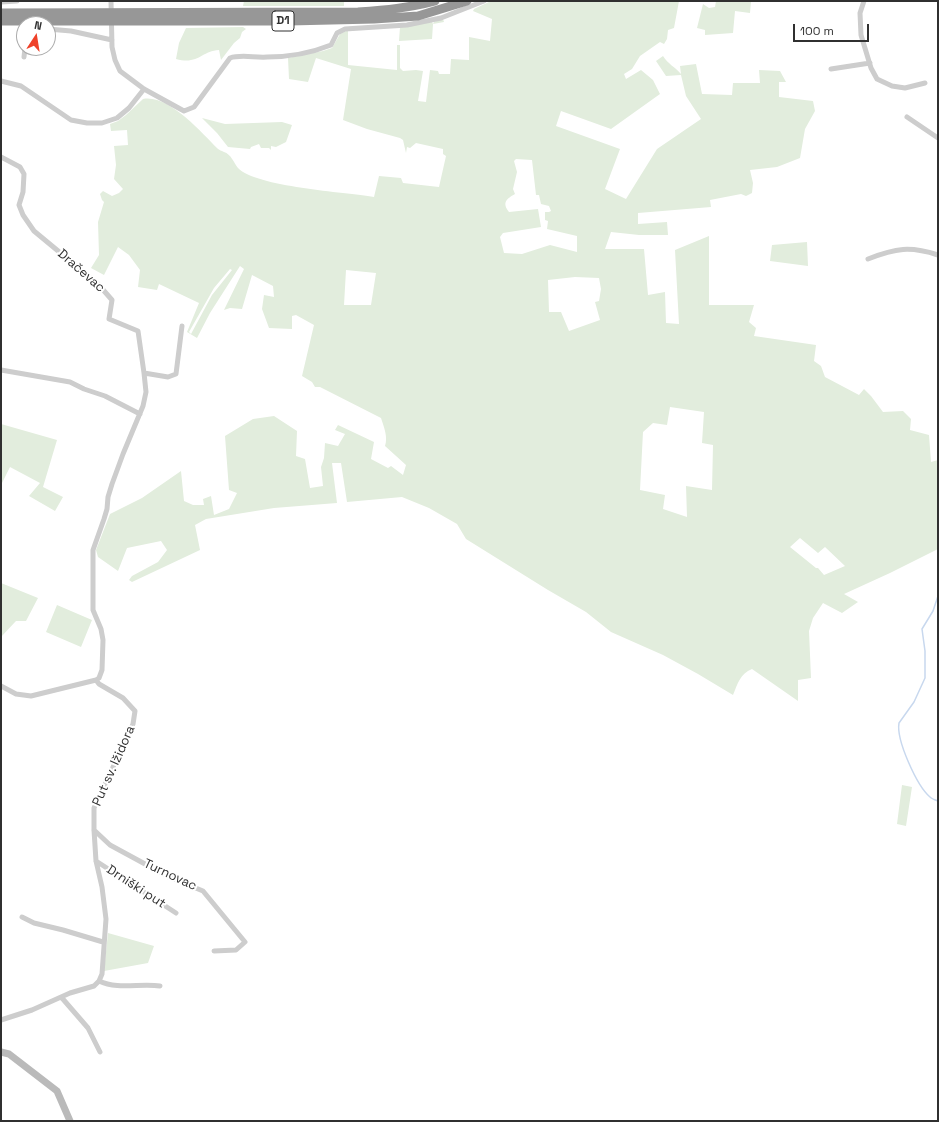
<!DOCTYPE html>
<html>
<head>
<meta charset="utf-8">
<style>
	body { margin:0 }
	#map { position:relative; width:939px; height:1122px; overflow:hidden; background:#fff; font-family:"Space Grotesk",sans-serif }
	canvas { display:block }
	.frame { position:absolute; inset:0; border:2px solid #303030; pointer-events:none }
	.north { position:absolute; left:16px; top:16px; width:40px; height:40px; box-sizing:border-box; background:#fff; border:1px solid #acacac; border-radius:50%; rotate:12deg; font-size:11px; font-weight:700; line-height:16px; text-align:center; color:#303030 }
	.north::after { content:''; display:block; margin:auto; width:14px; height:18px; background:#ef4129; clip-path:polygon(50% 0,100% 100%,50% 72%,0 100%) }
	.scale { position:absolute; left:793px; top:24px; width:76px; height:18px; box-sizing:border-box; border:2px solid #303030; border-top:0; padding-left:5px; font-size:12px; line-height:14px; white-space:nowrap; color:#303030; -webkit-text-stroke:3px #fff; paint-order:stroke }
</style>
</head>
<body>
<div id="map">
<canvas width="939" height="1122"></canvas>
<div class="frame"></div>
<div class="north">N</div>
<div class="scale">100 m</div>
</div>
<script>
const ctx = document.querySelector('canvas').getContext('2d');
ctx.lineJoin = 'round';
function paint(path, color) { ctx.fillStyle = color; ctx.fill(path, 'evenodd'); }
function stroke(path, color, width, dash) { ctx.strokeStyle = color; ctx.lineWidth = width; ctx.lineCap = dash ? 'butt' : 'round'; ctx.setLineDash(dash || []); ctx.stroke(path); }
function drawText(font, color, halo, rows, align = 'center') {
  ctx.font = font + ' "Space Grotesk",sans-serif'; ctx.lineWidth = 4; ctx.setLineDash([]); ctx.textBaseline = 'middle'; ctx.strokeStyle = halo; ctx.fillStyle = color; for (const [text, x, y, turn = 0] of rows) {
    ctx.save(); ctx.translate(x, y); ctx.rotate((+turn || 0) * Math.PI / 180); ctx.textAlign = isNaN(turn) ? turn : align; if (halo) ctx.strokeText(text, 0, 0); ctx.fillText(text, 0, 0); ctx.restore();
  }
}
paint(new Path2D(`
	M244,1H344V6H243Z
	M491,1H679L674,28L668,30L667,39L664,44L660,42L640,56L632,69L624,74L626,79L641,70L653,80L660,94L611,129L561,111L556,126L620,149L605,189L626,199L657,149L701,119L686,96L681,75L666,76L656,61L663,56C668,64 675,67 681,74L680,66L696,64L702,94L732,95L733,83H760L759,70L780,71L786,82H779V97L813,101L815,111L805,129L800,158L777,167L750,170L753,183L752,193L746,196L741,194L710,200L711,207L638,213V224L667,222L668,235H639L611,232L605,249H644L648,295L665,292L666,323L679,324L675,250L709,236V305H754L749,322L756,328L754,336L816,345L814,361L821,366L825,377L859,395L864,389L871,396L883,412L903,411L911,419L910,430L929,435L931,462L938,460V549L890,573L844,594L858,602L842,613L823,603L813,618L809,631L811,678L798,680V701L752,669C740,674 738,683 733,695L698,674L663,655L611,632L586,612L548,590L466,539L457,524L429,508L402,497L347,502L341,463H332L337,503L274,508L206,519L195,525L200,550L132,582L129,580L132,576L158,562L167,550L161,541L127,548L118,571L98,557L96,550L110,514L142,498L181,471L184,501L193,505H204L203,499L211,496L214,515L229,509L237,493L229,490L225,436L253,419L274,416L297,431L296,456L305,459L310,488L323,486L321,467L324,458L325,443L338,446L345,434L335,430L338,425L374,442L371,459L388,468L391,466L403,475L406,465L385,446C388,437 384,427 381,418L320,387H315L312,382L302,376L314,325L296,315L292,316V329L269,328L262,309L264,295L274,297L273,286L252,275L242,309L230,308L224,310L244,269L240,266L210,313L197,338L187,332L199,303L159,284L157,290L138,287L140,270L129,255L118,247L104,275L91,268L99,255L98,222L104,202L102,200L100,194L103,191L112,196L119,193L123,189L114,179L116,165L114,146L128,145L127,130L111,131L110,124L118,121L126,115L143,99C168,94 201,132 217,148C220,151 221,150 224,152C231,154 234,163 238,168C256,187 345,192 374,197L379,176L401,178L403,183L439,187L446,156L443,154V149L416,143L410,148L407,147L406,153L403,140L400,138L367,129L343,120L351,69L316,58L308,82L289,79L288,58L323,51L332,48L340,34L348,30V65L397,70V45H400V68L403,71L416,70L423,71L418,101L426,102L430,70L438,71L439,74H450L451,59L469,60V37L490,41L492,19L473,11L474,9ZM516,159L532,160L536,195H539L541,204L549,206L551,211L549,212H545V220L548,221L547,229L577,236V252L550,245L522,254L504,253L500,237L503,233L541,227L538,209L509,212C502,203 506,199 515,194L513,189L517,172L514,161ZM230,269L232,270L212,295L191,334L189,332L214,288ZM346,270L376,273L371,305H344ZM575,277L599,278L601,289L599,301L595,302L600,320L569,331L561,312H549L548,280ZM670,407L704,412L702,443L713,445L712,490L686,486L687,517L663,509L665,495L640,490L643,432L653,423L667,425ZM800,538L818,553L825,547L845,566L824,575L818,568H816L790,547Z
	M716,1H751L750,13L735,11L733,33L705,35V30L697,28L703,4L709,8L715,7Z
	M443,19L444,22L433,24L432,39L399,41L400,27L432,22L433,24L434,22Z
	M243,27L246,29L242,32L240,38L234,43L221,60L219,50C201,51 199,65 176,59L179,43L186,28Z
	M202,118L225,124L282,122L292,125L286,142L276,147L271,146V150L269,148H261L259,144L251,147L250,149L228,147L217,133Z
	M807,242L808,266L770,261L772,245Z
	M1,424L57,440L43,487L63,497L55,511L29,496L40,483L10,467L1,485Z
	M1,583L38,598L26,621H16L1,637Z
	M57,605L92,620L81,647L46,632Z
	M902,785L912,787L906,826L897,824Z
	M108,933L154,946L148,963L104,971Z`), '#e2eddd');
stroke(new Path2D(`
	M938,596L933,611L922,629L925,651V678L914,702L899,723C896,740 917,786 930,797C932,799 935,800 938,801`), '#c8d8ee', 1.5);
stroke(new Path2D(`
	M111,1L112,47L115,60L120,71L144,89L184,111L194,107L230,58C241,54 255,58 267,57C289,57 311,53 331,45L337,33L345,29L407,25L441,18L484,1
	M864,1L860,13L861,35L871,68L877,79L892,86L905,88L925,83
	M1,2L17,1
	M48,29L71,31L112,40
	M24,57L25,48
	M831,69L870,63
	M1,81L21,86L71,120L87,123H102L117,118L129,108L144,89
	M907,117L938,138
	M1,157L20,167L24,174L23,192L19,205L23,215L34,231L98,284L112,300L109,319L138,331L144,373L146,392L143,406L123,454L112,484L108,497L107,509L104,519L93,550V610L101,629L103,640L102,670L99,678L96,680L31,696L16,694L1,686
	M868,259C896,248 910,246 938,255
	M1,370L70,382L84,389L105,396L140,414
	M144,373L168,377L176,374L182,326
	M94,830L110,845L169,877L203,891L245,942L236,950L214,951
	M96,861L176,913
	M22,917L34,923L63,930L103,942
	M99,981C118,990 140,983 160,986
	M62,998L88,1028L100,1052
	M1,1020L32,1010L70,993L94,986L99,981L102,974L106,919L102,887L96,861L94,830V808L133,724L135,711L123,698L99,684L96,680`), '#cdcdcd', 5);
stroke(new Path2D(`
	M1,1052L9,1054L57,1091L70,1121`), '#bababa', 7);
stroke(new Path2D(`
	M1,13L358,12C385,10 409,8 435,1
	M1,21H289L374,19L418,16L467,1`), '#979797', 9);
for (const [x, y, w] of [
	[283,21,22]
]) { const box = new Path2D(); box.roundRect(x - w / 2, y - 10, w, 20, 3); ctx.fillStyle = '#fff'; ctx.fill(box); stroke(box, '#303030', 1); }
drawText('bold 12px', '#303030', null, [
	["D1",283,21]
]);
drawText('13px', '#303030', '#fff', [
	["Dračevac",81,271,41],
	["Put sv. Ižidora",114,766,-66],
	["Turnovac",170,875,25],
	["Drniški put",136,887,33]
]);
</script>
</body>
</html>
